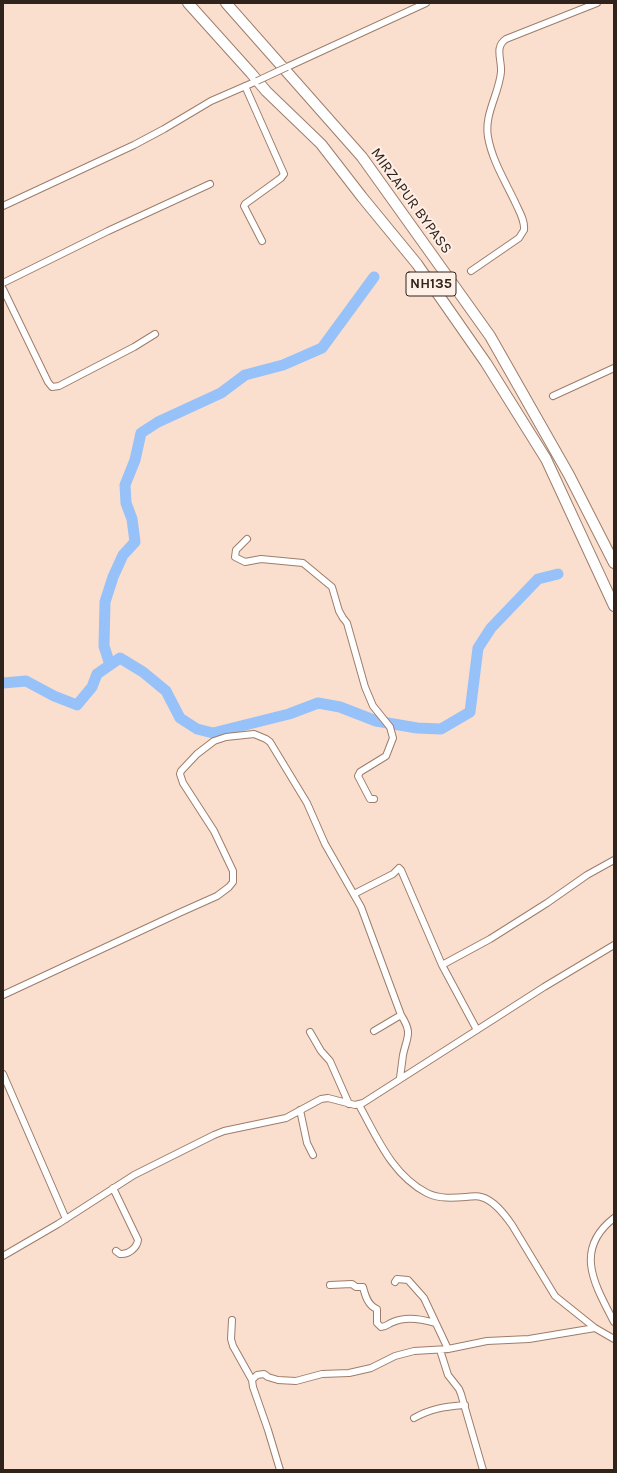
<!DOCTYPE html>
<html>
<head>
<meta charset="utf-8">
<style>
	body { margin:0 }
	#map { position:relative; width:617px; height:1473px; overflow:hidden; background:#fbdfce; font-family:Karla,sans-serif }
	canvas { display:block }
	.frame { position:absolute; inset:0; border:4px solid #30231b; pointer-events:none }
</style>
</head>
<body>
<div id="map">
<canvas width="617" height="1473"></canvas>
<div class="frame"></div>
</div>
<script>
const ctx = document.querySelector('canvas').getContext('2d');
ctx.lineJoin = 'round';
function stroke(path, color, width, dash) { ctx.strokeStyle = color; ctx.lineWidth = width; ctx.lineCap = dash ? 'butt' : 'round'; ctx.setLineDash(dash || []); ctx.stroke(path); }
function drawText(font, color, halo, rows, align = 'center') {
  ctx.font = font + ' Karla,sans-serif'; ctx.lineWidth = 4; ctx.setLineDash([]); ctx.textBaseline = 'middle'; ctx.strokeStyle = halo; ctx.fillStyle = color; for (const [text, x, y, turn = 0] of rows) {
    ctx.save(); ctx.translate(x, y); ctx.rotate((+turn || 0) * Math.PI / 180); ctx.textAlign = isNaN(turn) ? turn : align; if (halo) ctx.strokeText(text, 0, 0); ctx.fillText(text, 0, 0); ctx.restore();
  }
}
stroke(new Path2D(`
	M110,665L104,646L105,602L113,577L123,555L135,542L132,519L126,503L125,485L135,460L141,433L158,422L221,393L245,375L283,365L322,348L374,277
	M3,683L26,681L54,696L77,705L92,687L97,674L120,658L143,672L166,691L180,718L197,729L213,733L289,714L318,703L340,707L376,721L417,728L441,729L470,712L478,648L491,628L538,579L558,574`), '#97c1f9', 11);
const minor = new Path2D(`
	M287,67L426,3
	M245,86L284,174L281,178L245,204L244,206L262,241
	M3,206L134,145L164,129L211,101L257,81
	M471,271L519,238L524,230C525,220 519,211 515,202C505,181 492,160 488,137C484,114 499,94 501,72C502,60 494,47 506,39L597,3
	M3,283L108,231L210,184
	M3,289L48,382L52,387L59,386L134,347L155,334
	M553,396L614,368
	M247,539L236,550L235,557L245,562L261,559L303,563L332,587L339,611L343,618L347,623L365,687L373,706L390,727L393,738L386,756L360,772L358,776L370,799H374
	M354,894L393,874L399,868L401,870L442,965L477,1030
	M442,965L490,939L547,903L587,875L614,860
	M3,995L179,913L217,896L229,887L233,882V871L214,831L183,783L180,774L181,771L197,754L214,741L226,737L254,734L266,739L270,742L307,803L325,844L361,907L401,1015C413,1034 407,1036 403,1055C402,1063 401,1070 400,1078
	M374,1031L401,1015
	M310,1032L321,1051L330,1061L349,1104
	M3,1074L66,1219
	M359,1105C377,1137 392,1175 427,1193C439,1199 453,1198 466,1197C471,1197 476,1195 481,1197C494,1200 505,1215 512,1225L555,1296L595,1328L614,1339
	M300,1110L307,1143L313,1155
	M113,1188L138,1240C137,1248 128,1255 120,1254L116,1251
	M614,1218C573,1250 595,1285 614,1322
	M3,1256L58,1224L134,1175L214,1135L224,1131L286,1118L321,1099L328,1098L355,1105L363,1103L544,987L614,945
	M395,1282L397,1279L408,1280L424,1298L448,1349
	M330,1285L352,1284L356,1287H363C365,1295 368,1306 377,1309V1323L381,1327C386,1327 388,1324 393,1322C406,1316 422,1319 435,1323
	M232,1320L231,1339L233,1346L252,1380
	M440,1350L448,1375L459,1389L461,1394L483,1470
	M414,1418C432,1408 444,1407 465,1405
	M280,1470L268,1430L253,1387L252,1380L257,1375L264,1374L268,1377L278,1380L296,1381L322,1374L349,1373L371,1368L395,1356L414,1351L448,1349L487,1341L529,1339L595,1328`);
const highway = new Path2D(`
	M188,3L251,73L266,91L321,144L362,197L417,264L486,363L546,459L614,606
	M226,3L362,157L490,336L569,475L614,563`);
stroke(minor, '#9d7d6a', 8);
stroke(highway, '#9d7d6a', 12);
stroke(minor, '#fff', 6);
stroke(highway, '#fff', 10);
const minorBridge = new Path2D(`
	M257,81L287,67`);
stroke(minorBridge, '#9d7d6a', 8, []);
stroke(minorBridge, '#fff', 6);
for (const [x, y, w] of [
	[431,284,50]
]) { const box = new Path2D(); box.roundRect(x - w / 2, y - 12, w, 24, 3); ctx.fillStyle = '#feefe7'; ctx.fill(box); stroke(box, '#30231b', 1); }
drawText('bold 14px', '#30231b', null, [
	["NH135",431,284]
]);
drawText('15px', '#30231b', '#feefe7', [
	["MIRZAPUR BYPASS",411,201,54]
]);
</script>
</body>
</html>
